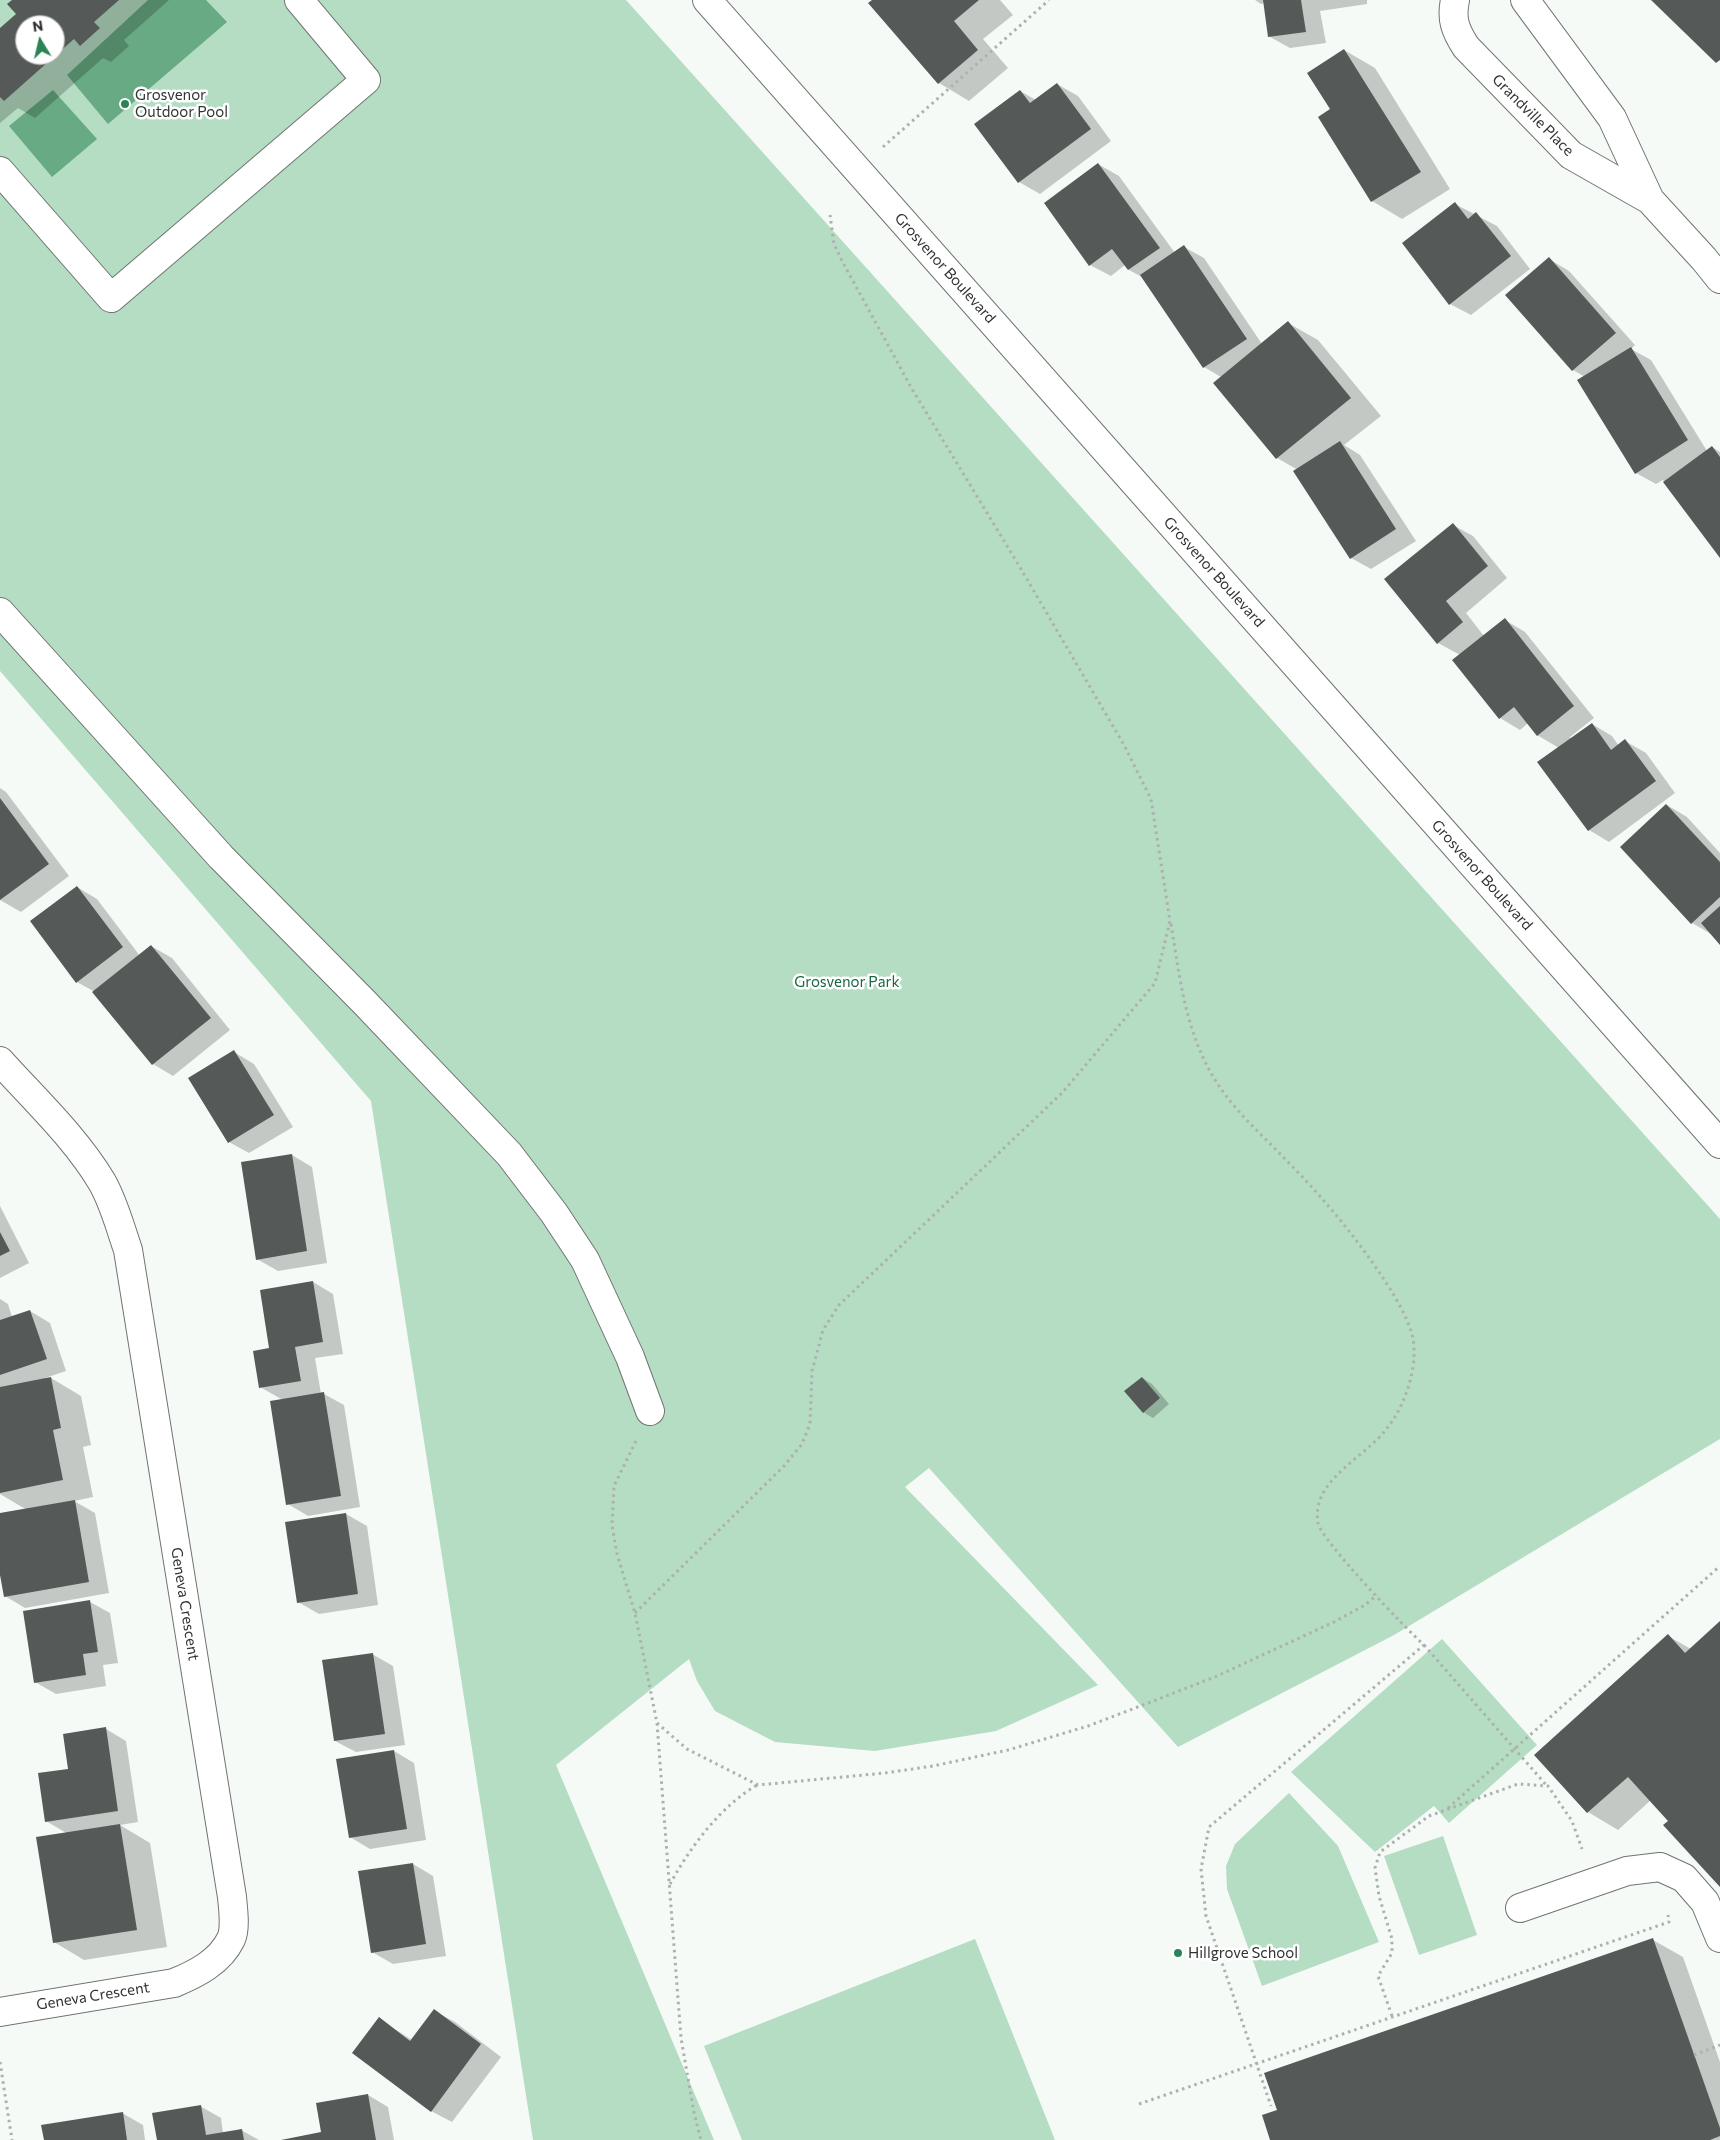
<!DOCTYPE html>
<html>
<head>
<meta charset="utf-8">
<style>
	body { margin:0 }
	#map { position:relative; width:1720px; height:2140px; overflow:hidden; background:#f5faf7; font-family:Commissioner,sans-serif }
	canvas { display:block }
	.north { position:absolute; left:15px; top:15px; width:50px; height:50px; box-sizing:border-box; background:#fff; border:1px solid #adadad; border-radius:50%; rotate:351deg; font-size:14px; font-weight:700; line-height:20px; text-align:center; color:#313332 }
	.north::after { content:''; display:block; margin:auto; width:18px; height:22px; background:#2c8356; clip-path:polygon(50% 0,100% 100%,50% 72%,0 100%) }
</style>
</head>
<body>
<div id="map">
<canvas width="1720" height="2140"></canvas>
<div class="north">N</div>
</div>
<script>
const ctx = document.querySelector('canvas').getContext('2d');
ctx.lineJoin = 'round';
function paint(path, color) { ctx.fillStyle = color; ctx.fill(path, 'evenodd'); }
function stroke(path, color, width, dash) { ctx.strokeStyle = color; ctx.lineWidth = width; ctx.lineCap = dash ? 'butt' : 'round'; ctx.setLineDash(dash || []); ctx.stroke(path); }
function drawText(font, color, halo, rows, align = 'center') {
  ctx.font = font + ' Commissioner,sans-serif'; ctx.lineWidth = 5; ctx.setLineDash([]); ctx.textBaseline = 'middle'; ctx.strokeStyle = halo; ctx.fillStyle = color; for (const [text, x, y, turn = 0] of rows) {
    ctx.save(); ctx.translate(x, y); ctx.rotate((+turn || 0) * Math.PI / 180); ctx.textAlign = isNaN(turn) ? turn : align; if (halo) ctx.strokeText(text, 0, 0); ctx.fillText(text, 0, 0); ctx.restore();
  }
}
paint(new Path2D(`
	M0,0H626L1720,1219V1439L1394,1635L1178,1747L929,1468L905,1487L1098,1685L996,1731L875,1751L775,1742L715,1711L697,1681L689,1659L556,1765L714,2140H533L371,1101L0,671ZM25,25H55V55H25Z
	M1442,1639L1537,1745L1449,1823L1434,1806L1375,1852L1291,1772Z
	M1289,1793L1338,1846L1379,1942L1262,1986L1227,1889L1226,1866L1235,1844Z
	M1443,1836L1477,1935L1419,1955L1384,1856Z
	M975,1939L1055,2140H742L704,2046Z`), '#b4ddc3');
paint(new Path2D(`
	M148,0H206L227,22L108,124L67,75Z
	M53,90L97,139L52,177L9,126Z`), '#67aa83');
paint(new Path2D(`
	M14,0H169L124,40L129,46L111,62L103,58L35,118L18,108L0,123V29L18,14ZM25,25H55V55H25Z
	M874,0H1000L1013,15L983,39L1008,68L969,101L939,83L870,3Z
	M1255,0H1367V4L1320,11L1326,43L1290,48L1270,37L1264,3L1261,4Z
	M1344,50L1375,68L1450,189L1402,219L1372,201L1319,117L1331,110Z
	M1057,84L1078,96L1111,141L1040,194L1019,182L1020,91L1036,100Z
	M1098,164L1119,176L1175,253L1184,247L1204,258L1262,344L1288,323L1318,340L1381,416L1344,445L1360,455L1416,541L1371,569L1351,558L1298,470L1277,458L1221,377L1204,367L1144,278L1129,270L1125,265L1111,276L1090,265Z
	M1455,204L1497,226L1530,269L1471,315L1450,304Z
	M1549,259L1569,271L1635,345L1631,349L1651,360L1707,451L1712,447L1720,452V556L1663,480L1656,484L1636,473L1585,377L1573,370Z
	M1453,525L1473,536L1507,578L1466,613L1484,636L1505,620L1525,632L1594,718L1570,737L1571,739L1592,724L1612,736L1619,746L1625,741L1646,753L1675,793L1609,842L1589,830L1559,748L1537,735L1528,723L1520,730L1500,718L1460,655L1438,643Z
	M0,788L6,792L69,876L21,912L0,900Z
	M1667,805L1687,817L1720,853V943L1713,935L1692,923Z
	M77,887L97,899L140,956L151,946L172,958L230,1030L173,1076L153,1064L95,992L77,982Z
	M234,1052L254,1064L293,1127L249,1153L229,1142Z
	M292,1155L312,1167L327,1263L278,1271L257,1259Z
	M0,1206L29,1263L0,1278Z
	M313,1282L333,1294L343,1354L315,1358L321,1394H324L344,1405L360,1507L308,1516L288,1504L283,1400L260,1387L271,1349Z
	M0,1299L8,1304L12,1317L30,1311L50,1323L66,1371L45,1378V1380L51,1378L81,1396L91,1445L83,1447L93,1497L74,1501L95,1513L109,1593L25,1608L5,1596L0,1568V1515L27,1510L0,1494Z
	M1142,1378L1152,1384L1169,1404L1153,1418L1143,1412Z
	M346,1514L367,1526L378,1605L319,1614L298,1602L287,1523Z
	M90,1602L110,1613L118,1663L103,1665L106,1686L56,1694L35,1682Z
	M1720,1623V1886L1670,1821L1651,1800L1618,1830L1588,1812L1536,1755L1668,1636L1691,1649Z
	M372,1654L393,1666L405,1745L356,1752L335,1741Z
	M106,1729L126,1741L138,1822L120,1825L150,1843L167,1947L84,1960L54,1942L68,1834L46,1821L70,1770Z
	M394,1751L414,1763L426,1840L370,1849L350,1837Z
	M413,1864L433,1876L446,1956L393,1964L372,1952Z
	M1653,1940L1683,1957L1720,2062V2140H1272L1278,2110Z
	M434,2011L455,2022L501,2057L452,2122L431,2111L379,2019L412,2040Z
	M368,2095L388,2107L394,2140H284L323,2133Z
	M200,2106L221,2118L223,2133L241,2130L259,2140H158Z
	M122,2113L143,2125L145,2140H45Z`), '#0003');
paint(new Path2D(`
	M12,0H119L94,22L100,28L80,46L74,39L4,101L0,97V28L16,14L7,4ZM25,25H55V55H25Z
	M872,0H979L954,21L978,50L938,84L868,3Z
	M1263,0H1301L1306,32L1268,37Z
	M1651,0H1720V60L1716,63Z
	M1344,49L1421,172L1371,202L1318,117L1330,109L1307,73Z
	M1057,83L1091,129L1018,183L974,124L1020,90L1030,103Z
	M1098,163L1160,248L1128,270L1112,249L1089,266L1044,203Z
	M1455,202L1468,219L1476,212L1511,256L1449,305L1402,243Z
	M1184,245L1247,339L1203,368L1140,275Z
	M1549,257L1616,333L1572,371L1505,295Z
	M1288,321L1351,398L1276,459L1213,383Z
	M1631,347L1688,440L1635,474L1577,380Z
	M1340,441L1396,529L1350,559L1293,471Z
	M1712,446L1720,457V558L1663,482Z
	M1453,523L1488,566L1446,601L1463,622L1437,644L1384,579Z
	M1505,618L1574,706L1537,736L1514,707L1499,719L1452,660Z
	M1592,723L1611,750L1625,739L1656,781L1588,831L1537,762Z
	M0,798L49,864L0,900Z
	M1666,804L1720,862V897L1691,924L1620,847Z
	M77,886L123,947L76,983L30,921Z
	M1720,906V945L1701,923Z
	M151,945L211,1018L152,1065L92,992Z
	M234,1050L274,1115L228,1143L188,1078Z
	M292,1154L307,1251L256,1260L241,1162Z
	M0,1232L10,1251L0,1256Z
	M313,1281L323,1342L295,1347L301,1381L259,1388L253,1351L269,1348L260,1290Z
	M30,1310L47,1359L0,1375V1320Z
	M51,1377L61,1428L53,1430L63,1480L0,1493V1387Z
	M1142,1377L1160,1398L1143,1413L1124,1391Z
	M324,1392L341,1496L286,1505L270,1401Z
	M75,1500L89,1582L4,1597L0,1575V1513Z
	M346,1513L358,1594L297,1603L285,1522Z
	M90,1600L98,1652L83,1654L86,1675L34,1683L23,1611Z
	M1720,1621V1887L1663,1825L1668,1821L1628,1777L1587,1813L1534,1755L1668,1634L1685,1653Z
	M373,1653L385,1734L334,1741L322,1660Z
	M106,1727L118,1811L45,1822L38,1773L68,1769L63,1734Z
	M394,1750L407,1829L349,1838L336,1759Z
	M120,1824L137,1930L53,1943L36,1837Z
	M413,1863L426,1944L371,1953L358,1871Z
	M1653,1938L1720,2128V2136L1710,2140H1270L1262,2115L1277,2110L1264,2073Z
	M434,2009L481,2044L431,2112L352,2053L379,2017L410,2041Z
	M368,2094L376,2140H281L321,2132L316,2103Z
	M201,2105L206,2135L242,2129L244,2140H157L152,2113Z
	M123,2112L127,2140H44L41,2125Z`), '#555957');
const minor = new Path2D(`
	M707,0L1720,1144
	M1455,0C1451,19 1455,30 1466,47L1571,155L1650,200L1704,259L1720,279
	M1525,0L1612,118L1650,200
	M0,171L111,298L366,80L299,0
	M0,612L221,857L365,1003L509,1154L554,1213L585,1260L630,1357L650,1411
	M0,1061C35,1100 75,1137 102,1182C114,1203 120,1227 128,1250L232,1897C233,1909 236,1928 231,1939C220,1962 196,1974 174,1983L0,2012
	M1520,1908L1627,1871L1660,1867L1684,1878L1705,1902L1720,1938`);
stroke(minor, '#707572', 30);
stroke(new Path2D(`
	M883,147L1049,0
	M1171,924C1180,980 1186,1035 1217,1083C1235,1111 1261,1134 1284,1158C1319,1193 1351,1231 1379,1272C1392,1291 1405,1312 1412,1334C1416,1350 1414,1366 1410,1381C1405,1400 1396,1418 1384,1432C1361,1460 1311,1481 1318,1523C1321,1540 1407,1630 1424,1645L1209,1827L1201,1869L1206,1916L1271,2106
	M636,1441L614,1486L612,1525L617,1554L635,1613L657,1723L681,2038L694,2113L701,2140
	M635,1613L784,1466L802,1444L810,1424L812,1371L823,1330L839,1305L1062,1093L1155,983L1170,921L1151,799L1124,745L1021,569L912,389L842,261L834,244L830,215
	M1424,1645L1547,1786
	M657,1723L687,1749L758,1785L885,1773L933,1766L1008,1750L1088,1726L1156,1700L1217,1676L1334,1622L1365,1605L1377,1595
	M1448,1808L1720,1566
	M670,1884C691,1846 720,1807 757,1785
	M1392,2016L1378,1976L1392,1953V1939L1379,1896L1375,1868L1380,1852L1429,1816L1518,1784L1548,1786L1572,1821L1582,1849
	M1694,2055L1720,2045
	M0,2062L12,2140
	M1139,2104L1669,1922L1668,1915`), '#acb0ae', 3, [2.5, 4]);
stroke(minor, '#fff', 28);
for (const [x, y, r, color] of [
	[125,104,5,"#2c8356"],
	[1178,1953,5,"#2c8356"]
]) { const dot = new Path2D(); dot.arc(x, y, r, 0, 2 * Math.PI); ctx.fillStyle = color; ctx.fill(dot); stroke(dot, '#fff', 2); }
drawText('15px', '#313332', '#fff', [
	["Grosvenor",135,95],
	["Outdoor Pool",135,112],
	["Hillgrove School",1188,1953]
], 'left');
drawText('15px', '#313332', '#fff', [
	["Grandville Place",1533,115,45],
	["Grosvenor Boulevard",945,268,48],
	["Grosvenor Boulevard",1214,572,48],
	["Grosvenor Boulevard",1482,875,48],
	["Geneva Crescent",185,1604,81],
	["Geneva Crescent",93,1996,-9]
]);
drawText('15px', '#196741', '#fff', [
	["Grosvenor Park",847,982]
]);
</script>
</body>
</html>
